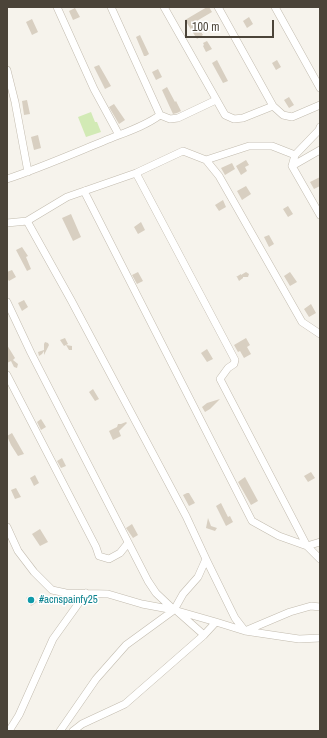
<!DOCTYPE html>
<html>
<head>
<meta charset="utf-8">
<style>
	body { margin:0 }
	#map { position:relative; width:327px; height:738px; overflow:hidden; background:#f6f3ec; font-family:"Archivo Narrow",sans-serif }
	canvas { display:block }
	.frame { position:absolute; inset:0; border:8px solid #4b4439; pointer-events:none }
	.scale { position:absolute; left:185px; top:20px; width:89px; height:18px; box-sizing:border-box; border:2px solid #4b4439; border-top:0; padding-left:5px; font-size:12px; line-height:14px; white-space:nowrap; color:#4b4439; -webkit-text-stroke:3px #fff; paint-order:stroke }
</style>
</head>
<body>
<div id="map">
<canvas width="327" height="738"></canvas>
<div class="frame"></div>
<div class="scale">100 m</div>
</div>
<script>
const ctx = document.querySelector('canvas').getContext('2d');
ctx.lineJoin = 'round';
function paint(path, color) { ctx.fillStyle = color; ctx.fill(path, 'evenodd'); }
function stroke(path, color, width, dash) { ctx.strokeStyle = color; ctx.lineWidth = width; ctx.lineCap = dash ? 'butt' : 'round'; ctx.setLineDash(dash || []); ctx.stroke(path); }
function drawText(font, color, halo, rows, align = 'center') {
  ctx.font = font + ' "Archivo Narrow",sans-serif'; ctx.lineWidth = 3; ctx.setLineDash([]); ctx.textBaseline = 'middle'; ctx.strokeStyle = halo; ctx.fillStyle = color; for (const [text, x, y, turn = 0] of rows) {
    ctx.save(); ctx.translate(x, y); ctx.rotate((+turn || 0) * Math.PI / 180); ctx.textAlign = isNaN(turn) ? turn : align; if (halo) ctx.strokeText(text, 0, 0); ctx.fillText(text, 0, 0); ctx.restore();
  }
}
paint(new Path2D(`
	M91,112L95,122H97L101,132L86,137L78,117Z`), '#d2eab5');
paint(new Path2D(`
	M207,7H209L212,12L195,22L203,35L197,39L185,20Z
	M75,8L80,17L73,20L69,11Z
	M249,17L253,24L247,28L243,21Z
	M32,19L38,32L32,35L26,22Z
	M140,35L149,54L146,56H144L136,37Z
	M207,41L212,49L206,52L203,46L204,45L203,43Z
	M217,60L228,81L223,83L212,63Z
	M277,60L281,67L276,70L272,63Z
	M99,65L111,86L105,89L94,67Z
	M158,69L162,77L156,80L152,72Z
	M167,87L175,102L176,101L181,111L177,113L173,114L162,90Z
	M289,97L294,105L289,108L284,100Z
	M27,100L30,114L24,115L22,101Z
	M114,104L125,120L119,124L109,107Z
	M38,135L41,148L34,150L31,137Z
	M246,160L249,165L245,167L247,171L241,175L236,166Z
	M232,163L235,169L225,175L221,168Z
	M320,177V186L314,189L310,182Z
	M246,186L251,194L242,200L237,191Z
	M223,200L226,207L219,211L215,205Z
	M288,206L293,214L288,217L283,209Z
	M71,214L81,237L73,241L62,218Z
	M141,222L145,230L138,234L134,227Z
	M269,235L274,244L269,247L264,237Z
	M22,247L28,256L26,257L31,269L27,271L16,250Z
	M12,270L16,277L9,281L7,278V272Z
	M138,272L143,281L137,284L132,275Z
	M246,272L249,274L248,277H243V278L239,281L237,277H236L241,274V275Z
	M290,272L297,282L290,286L284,276Z
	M24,300L28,307L22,311L18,303Z
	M311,304L316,313L309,317L304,309Z
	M65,338L68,344L66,345L72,346V350H69L66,345L64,346L60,340Z
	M246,338L250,345L247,347L251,354L244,358L240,351L238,352L234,345Z
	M45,342L48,343L49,345L44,355V351L42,354L39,356L38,352L44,350V344Z
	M7,345L15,358L13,360L18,364L17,368L14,367L11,361L7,363Z
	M207,349L213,359L207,362L201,353Z
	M93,389L99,399L95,401L89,392Z
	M220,399L210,409L205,412L202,407L207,403Z
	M41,419L46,427L41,430L37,422Z
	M126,422L127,423L119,431L121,436L113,440L109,431L117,427L118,424H121Z
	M12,433L24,454L18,456L11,445L7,436Z
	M62,458L66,466L61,468L57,461Z
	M311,472L315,478L308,482L304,476Z
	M35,475L39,483L34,486L30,478Z
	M245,477L258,501L251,505L238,482Z
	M16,488L21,497L15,499L11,490Z
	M187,493H189L195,503L189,506L183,495Z
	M221,503L228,517L230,516L233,522L226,526L216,506Z
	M208,518L211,526L217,528L215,531L206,528Z
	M132,524L138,535L133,538L126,528Z
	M40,529L48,542L40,546L32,534Z
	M30,595L37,602L31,606L26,598Z`), '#d8cfc1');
const street = new Path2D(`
	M57,7L94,89L119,135
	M111,7L160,115L170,119L178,118L216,100
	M164,7L225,115L234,119L243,118L273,106L283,115L292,117L320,105
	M218,7L273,106
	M275,7L320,88
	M7,70L15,102L28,172
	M320,127L319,130L295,155L292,166L320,215
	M206,160L249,146H272L295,155
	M292,166L320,150
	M136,173L235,360L234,364L228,368L220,379L307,546L320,559
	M7,179C40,168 72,154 104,141C123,133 144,127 160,115
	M84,191L252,521L279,536L307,546L320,542
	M7,223L27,221L67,197L136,173L183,151L206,160L219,176L302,322L320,334
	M7,302L31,353L148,581L156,593L174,610L183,594L198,577L206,559L186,516L71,300L27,221
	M7,375L96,547L99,556L109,559L120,553L128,543
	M7,527L18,551L34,572L52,590L66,593L108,594L142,604L174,610L216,622
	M206,559L235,618L245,631L290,612L311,606L320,607
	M178,612L204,635
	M9,731L19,715L53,639L86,593
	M60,731L96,679L126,645L174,610
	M73,731L82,724L125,704L204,635L216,622L245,631L299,639L320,638`);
stroke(street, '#c2bbae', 8);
stroke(street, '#fff', 7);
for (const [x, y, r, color] of [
	[31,600,4,"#0f9aa8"]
]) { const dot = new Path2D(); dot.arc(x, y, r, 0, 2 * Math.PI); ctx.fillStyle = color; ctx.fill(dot); stroke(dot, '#fff', 1.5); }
drawText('11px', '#0d838f', '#fff', [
	["#acnspainfy25",39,600]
], 'left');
</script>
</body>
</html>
